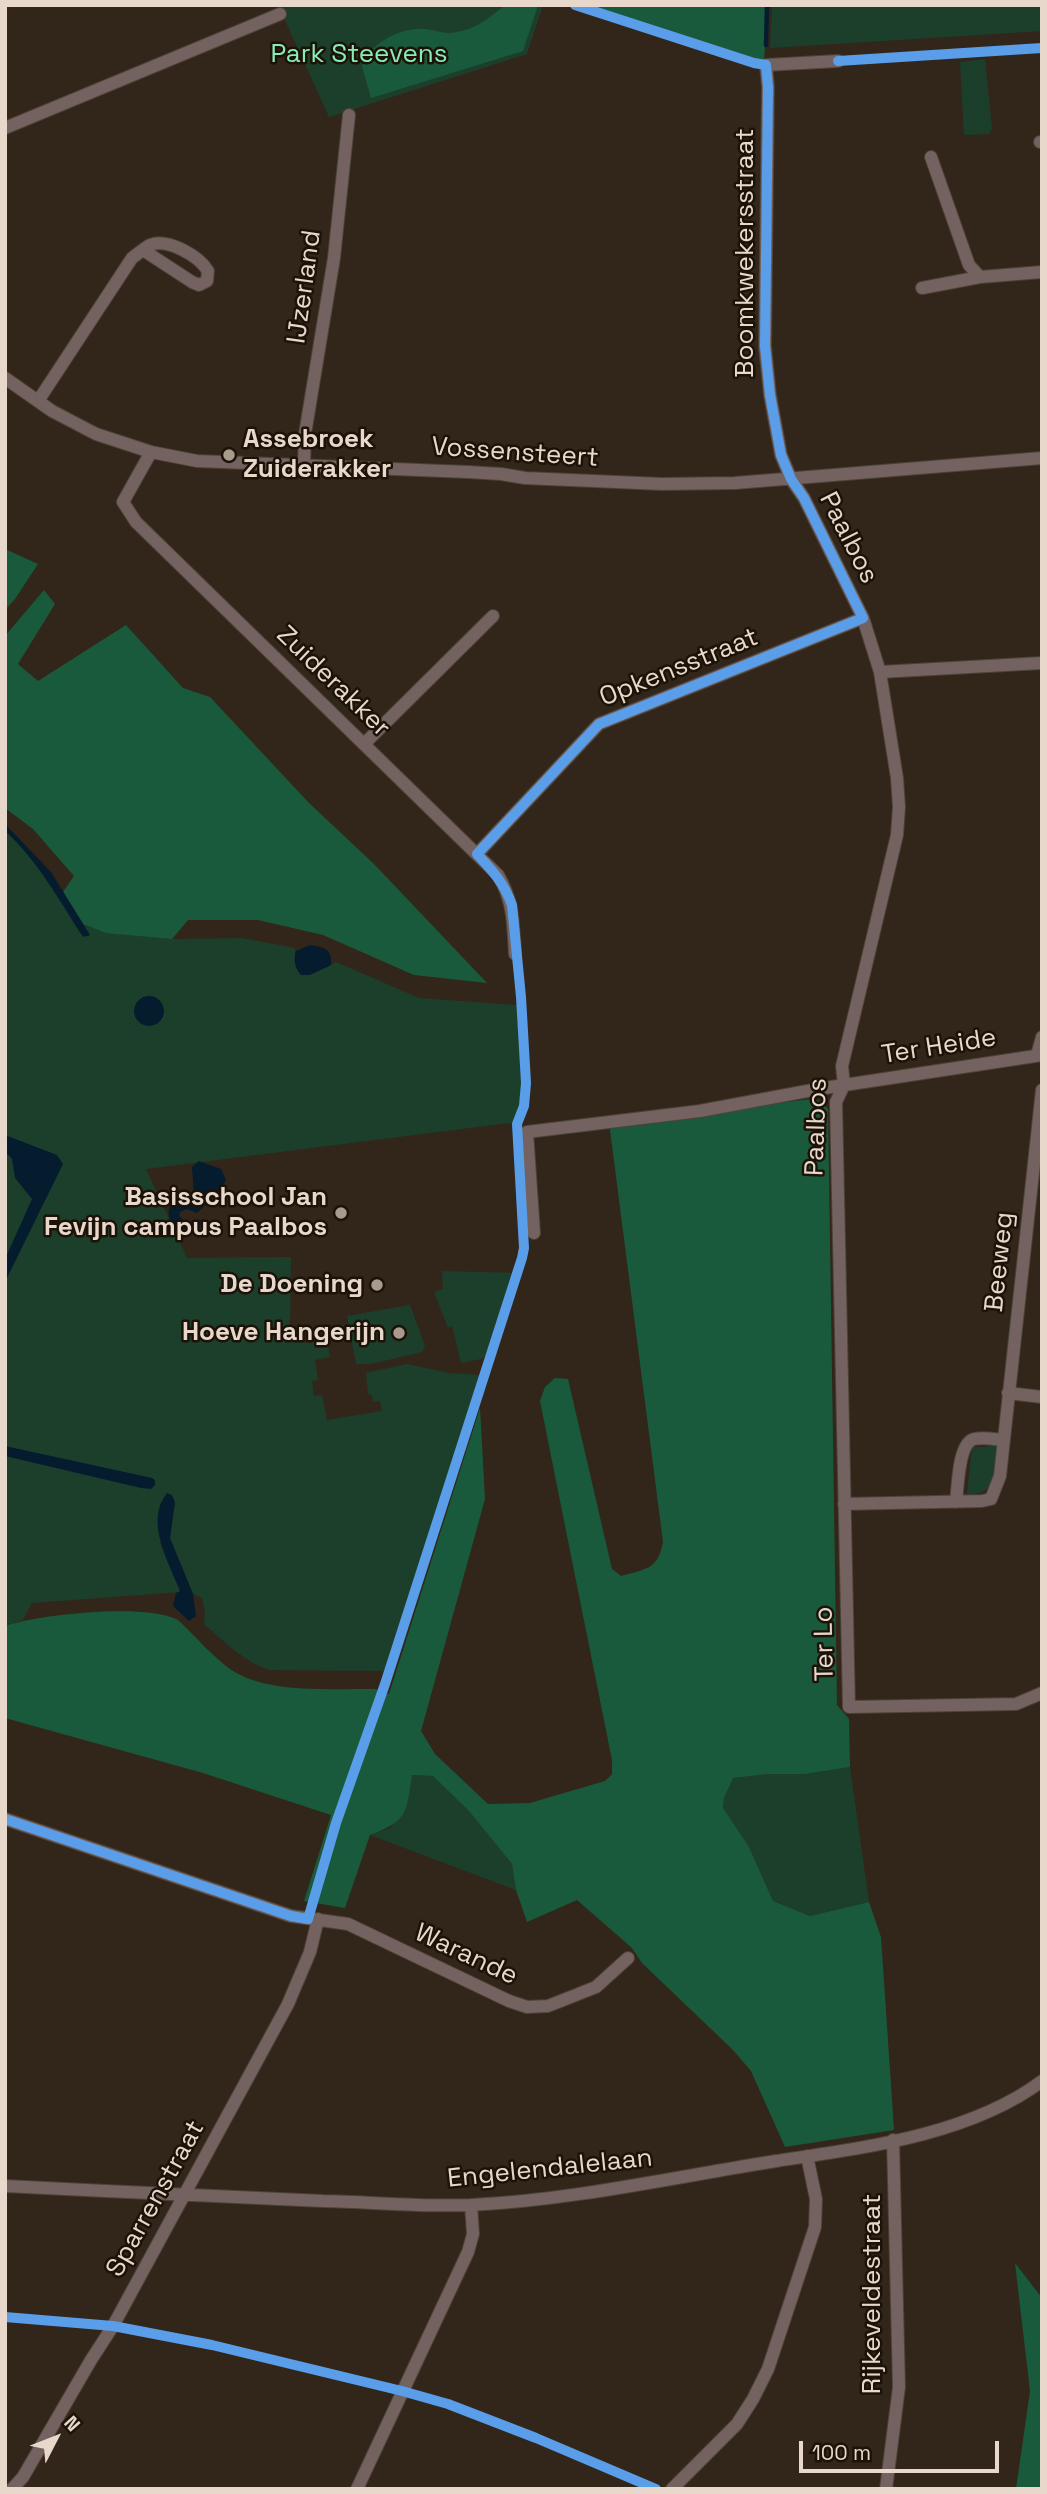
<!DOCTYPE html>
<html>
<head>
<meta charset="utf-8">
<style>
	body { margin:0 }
	#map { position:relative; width:1047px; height:2494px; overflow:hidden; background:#32261a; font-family:"Space Grotesk",sans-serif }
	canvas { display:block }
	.frame { position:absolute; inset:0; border:7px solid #e8d8cb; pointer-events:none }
	.north { position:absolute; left:21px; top:2403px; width:70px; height:70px; -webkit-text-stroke:5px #1c1208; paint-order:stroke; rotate:48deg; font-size:19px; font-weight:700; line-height:28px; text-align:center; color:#e8d8cb }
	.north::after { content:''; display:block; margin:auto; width:24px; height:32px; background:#e8d8cb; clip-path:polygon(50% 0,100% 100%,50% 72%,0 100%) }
	.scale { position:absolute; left:799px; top:2441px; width:200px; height:32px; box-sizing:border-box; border:4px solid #e8d8cb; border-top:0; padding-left:9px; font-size:21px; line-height:24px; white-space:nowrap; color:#e8d8cb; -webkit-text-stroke:5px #1c1208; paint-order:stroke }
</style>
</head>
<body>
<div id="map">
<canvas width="1047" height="2494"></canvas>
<div class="frame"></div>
<div class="north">N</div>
<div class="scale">100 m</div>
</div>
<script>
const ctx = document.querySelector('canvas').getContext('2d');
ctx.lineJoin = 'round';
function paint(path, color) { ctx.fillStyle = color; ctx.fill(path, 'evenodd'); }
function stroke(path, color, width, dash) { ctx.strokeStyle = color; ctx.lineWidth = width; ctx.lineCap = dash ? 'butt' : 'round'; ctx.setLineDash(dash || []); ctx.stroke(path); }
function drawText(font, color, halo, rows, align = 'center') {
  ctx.font = font + ' "Space Grotesk",sans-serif'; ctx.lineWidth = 5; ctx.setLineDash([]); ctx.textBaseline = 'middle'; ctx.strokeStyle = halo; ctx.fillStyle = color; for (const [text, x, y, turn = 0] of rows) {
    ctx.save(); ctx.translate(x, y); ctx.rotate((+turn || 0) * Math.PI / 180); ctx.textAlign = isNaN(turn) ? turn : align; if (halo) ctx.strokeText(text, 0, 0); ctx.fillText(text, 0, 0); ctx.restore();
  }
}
paint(new Path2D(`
	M278,5H543L527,54L329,117Z
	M772,5H1042V31L770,48Z
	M985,59L992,129L989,134L964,135L960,62Z
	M5,829L51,872L83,924L106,932L172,939L242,938L295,948V955L326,968L336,962L419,998L517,1005C519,1030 523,1056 523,1081C523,1095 516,1114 517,1124L509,1123L146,1169L187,1258L291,1257L290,1327H302L304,1343L327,1339L330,1357L315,1360L318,1380L312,1381L314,1396L322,1395L327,1420L382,1411L380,1401L373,1402L372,1395L368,1394L366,1373L407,1364L449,1373L481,1375L384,1671L269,1670C243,1661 225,1642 204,1624L205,1612L202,1598L193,1594L170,1538L175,1502L160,1543L181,1592L32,1603L23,1620L5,1626Z
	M442,1271L516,1273L487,1355L481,1359L461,1363L452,1326L448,1328L434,1292L443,1289Z
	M410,1305L425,1346L422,1352L371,1364H356L347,1316Z
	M993,1443L997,1446C995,1471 998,1495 967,1494L972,1447H987Z
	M850,1767L869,1902L810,1916L773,1901L749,1847L723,1808L724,1798L732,1778L768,1774H805Z
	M412,1775L433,1776L469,1811L512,1864L516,1890L370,1835L391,1828Z`), '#1c3f2c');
paint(new Path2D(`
	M505,5H538L523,51L371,98L362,66C370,43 401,27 425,29C436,30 446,35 457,32C476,29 491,17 505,5Z
	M577,5H768L764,61Z
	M5,549L38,564L15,599L5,610Z
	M44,590L55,604L18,664L38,681L126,625L183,688L210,697L309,803L374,864L487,983L414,975L323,935L258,920H188L172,939L106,933L83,924L63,892L74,876L33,829L5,808V636Z
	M812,1099L821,1101L828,1109L837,1705L849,1719L850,1767L805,1774H768L733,1778L724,1798L723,1808L749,1847L773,1901L810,1916L869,1902L881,1937L894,2130L785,2147L751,2071L733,2050L642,1963L632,1948L577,1900L527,1922L516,1890L512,1864L469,1811L433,1776L412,1775C406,1813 408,1821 370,1835L345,1908L304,1901L331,1815L203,1773L5,1718V1626C41,1614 146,1603 178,1620C195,1636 212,1656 230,1669C268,1695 331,1688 375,1689L389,1694L480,1408L485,1499L421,1731L435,1754L488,1804L530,1803L605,1781L612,1774V1760L540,1401L545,1387L555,1378L568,1379L612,1569L621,1576C645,1569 658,1570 663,1542L609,1122Z
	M1015,2263L1042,2298V2489H1016L1030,2391Z`), '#1a5a3c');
paint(new Path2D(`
	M5,824L51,872L90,935L84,937L81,934C58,898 37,860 5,831Z
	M310,945C323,947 333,949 331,965L310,975H301C295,969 293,959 296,951Z
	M134 1011a15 15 0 1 1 30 0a15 15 0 1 1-30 0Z
	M5,1135L57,1155L63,1164L5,1282V1259L32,1199L15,1178L12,1159L5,1151Z
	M199,1161L221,1169L226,1180L218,1193L197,1213L187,1209L180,1212L179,1216L188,1224L204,1219V1224L192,1230C178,1228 164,1222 170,1206L188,1202L194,1197L192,1167Z
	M5,1446L152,1478L155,1480V1485L151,1489L141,1488L5,1456Z
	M167,1493L172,1495L175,1502L170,1538L193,1594L196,1616L189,1621L173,1606L176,1593L180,1591C169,1563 144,1521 167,1493Z`), '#041c2e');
stroke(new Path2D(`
	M766,45L767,5`), '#041c2e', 4.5);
const minor = new Path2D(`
	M838,61L766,65L768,87L765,346L770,395L781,455L791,479L804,498L863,618L880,672L897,778L899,807L897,835L842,1066L844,1085L836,1102L849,1707L1016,1704L1042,1693
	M5,128L280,14
	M1040,142H1042
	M931,157L969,265L980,277L1042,272
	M922,288L980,277
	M5,378L52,411L96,434L151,452L197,461L468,472L501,474L525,478L662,484L735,483L1042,458
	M38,401L132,258C138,254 144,248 150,245C168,238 199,256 208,271L207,281L199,285L192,282L143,250
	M151,452L123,502L136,522L498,875C514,902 513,924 515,954
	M304,465L305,434L334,258L349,115
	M880,672L1042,663
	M364,744L493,616
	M477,854L599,724L863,618
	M1037,1055L1042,1037
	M534,1233L527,1132L700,1111L818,1089L1042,1055
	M1008,1393L1042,1397
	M956,1502C958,1487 958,1443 974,1439C983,1437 994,1439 1003,1440
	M844,1504L982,1501L991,1499L1000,1476L1042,1090
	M5,1819L291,1916L348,1924L509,2001L527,2007L548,2006L596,1987L628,1958
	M5,2186C111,2191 217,2197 323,2201C372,2202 422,2207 471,2205C573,2200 675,2177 776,2161C863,2148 970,2135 1042,2081
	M12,2489L23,2477L91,2360L113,2326L288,2004L310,1952L318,1919
	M357,2489L468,2252L473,2234L471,2205
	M672,2489L737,2424L753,2399L768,2369L815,2227L816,2199L807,2156
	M886,2489L899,2387L893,2140`);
stroke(minor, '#4d4238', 14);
stroke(minor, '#73625f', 12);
stroke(new Path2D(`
	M838,61L1042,48
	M5,1819L291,1916L308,1919L336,1823L385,1684L522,1258L524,1248L517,1124L524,1106L526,1083L521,997L512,905C504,883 492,870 477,854L599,724L863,618L804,498L791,479L781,455L770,395L765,346L768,87L766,65L754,63L575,5
	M5,2317L113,2326L212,2345L402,2391L448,2404L536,2438L656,2489`), '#5a9eea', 10);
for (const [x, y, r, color] of [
	[229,455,7,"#a89a8d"],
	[341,1213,7,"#a89a8d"],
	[377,1285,7,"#a89a8d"],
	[399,1333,7,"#a89a8d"]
]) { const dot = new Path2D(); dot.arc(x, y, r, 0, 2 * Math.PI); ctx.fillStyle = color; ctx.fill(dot); stroke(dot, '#1c1208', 2.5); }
drawText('26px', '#87ecb8', '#1c1208', [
	["Park Steevens",359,55]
]);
drawText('26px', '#e8d8cb', '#1c1208', [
	["Boomkwekersstraat",746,253,-90],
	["IJzerland",305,287,-82],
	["Vossensteert",515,453,4],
	["Paalbos",848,538,63],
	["Opkensstraat",679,668,-22],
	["Zuiderakker",333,682,44],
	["Ter Heide",939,1047,-9],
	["Paalbos",817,1127,-88],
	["Beeweg",1000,1262,-84],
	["Ter Lo",825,1644,-91],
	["Warande",466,1955,25],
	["Engelendalelaan",550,2169,-6],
	["Sparrenstraat",156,2199,-61],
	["Rijkeveldestraat",873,2294,-90]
]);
drawText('bold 26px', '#e8d8cb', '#1c1208', [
	["Assebroek",243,440,"left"],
	["Zuiderakker",243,470,"left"],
	["Basisschool Jan",327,1198],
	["Fevijn campus Paalbos",327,1228],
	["De Doening",363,1285],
	["Hoeve Hangerijn",385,1333]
], 'right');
</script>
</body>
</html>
